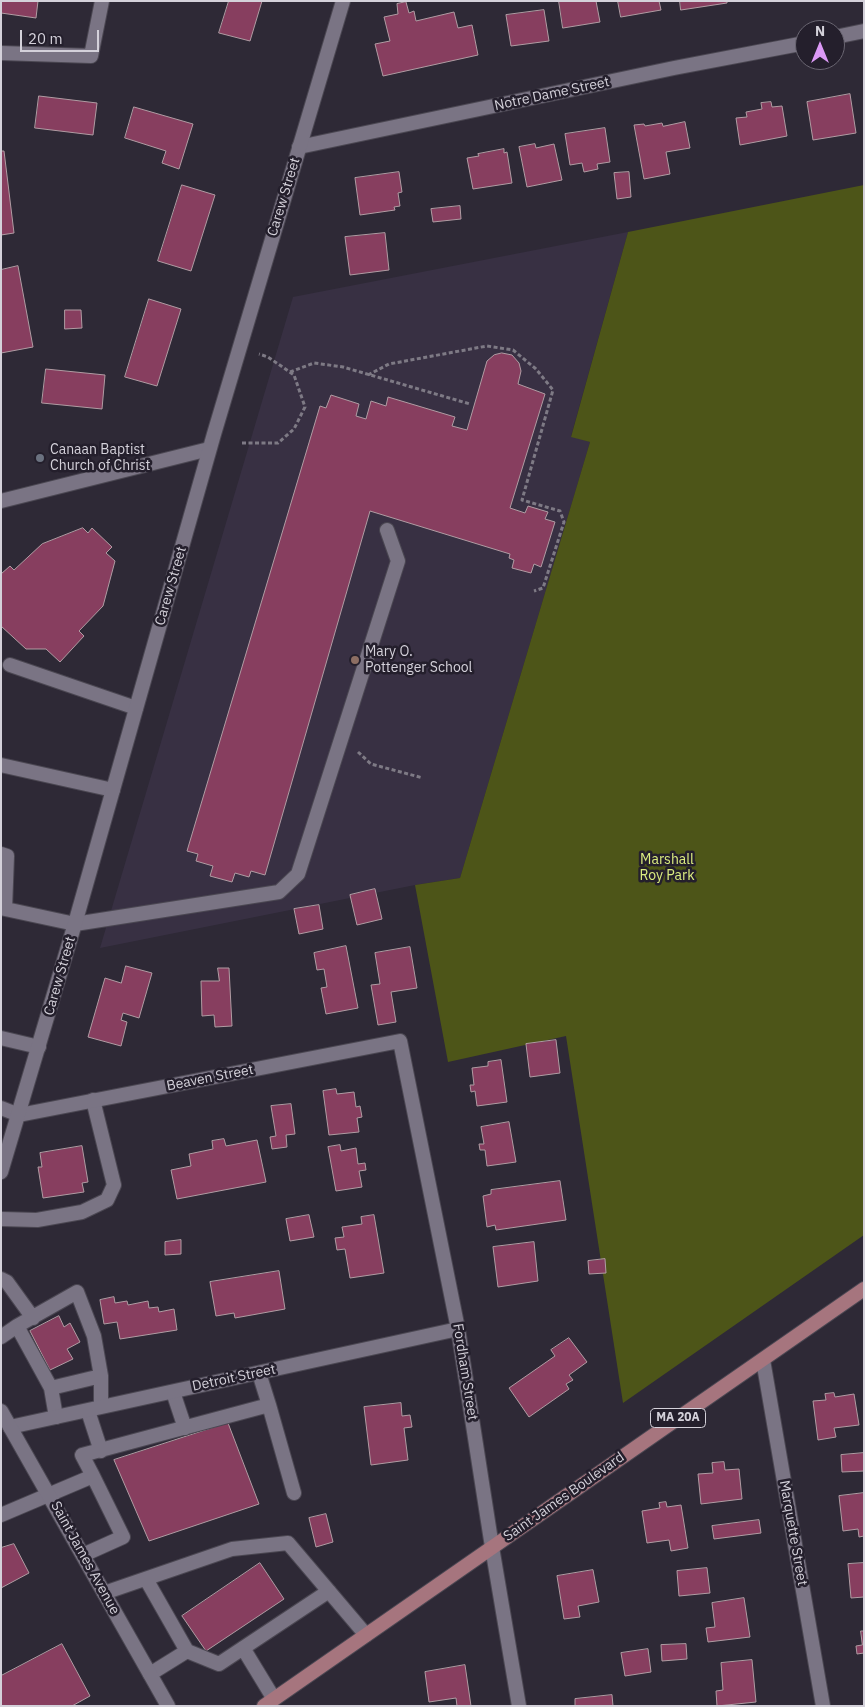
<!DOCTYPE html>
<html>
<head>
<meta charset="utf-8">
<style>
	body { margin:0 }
	#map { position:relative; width:865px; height:1707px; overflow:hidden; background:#2e2936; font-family:"IBM Plex Sans",sans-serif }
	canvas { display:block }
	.frame { position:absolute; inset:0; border:2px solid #d4d1da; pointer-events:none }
	.north { position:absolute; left:795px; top:20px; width:50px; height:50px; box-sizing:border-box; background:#241f2c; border:1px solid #6a6672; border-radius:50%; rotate:0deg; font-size:14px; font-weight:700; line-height:20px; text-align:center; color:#d4d1da }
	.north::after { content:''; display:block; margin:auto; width:18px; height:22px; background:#db99f5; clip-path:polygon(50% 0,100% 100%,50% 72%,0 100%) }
	.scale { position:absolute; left:20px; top:30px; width:79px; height:22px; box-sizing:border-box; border:2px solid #d4d1da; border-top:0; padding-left:6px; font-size:15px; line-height:18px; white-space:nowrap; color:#d4d1da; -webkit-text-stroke:4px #241f2c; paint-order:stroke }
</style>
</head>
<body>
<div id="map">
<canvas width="865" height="1707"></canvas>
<div class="frame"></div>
<div class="north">N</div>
<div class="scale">20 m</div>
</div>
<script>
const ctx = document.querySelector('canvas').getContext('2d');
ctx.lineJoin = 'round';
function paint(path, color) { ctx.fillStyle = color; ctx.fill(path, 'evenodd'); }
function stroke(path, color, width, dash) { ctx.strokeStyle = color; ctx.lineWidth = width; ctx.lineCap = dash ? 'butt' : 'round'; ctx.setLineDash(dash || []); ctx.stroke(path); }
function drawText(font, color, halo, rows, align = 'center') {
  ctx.font = font + ' "IBM Plex Sans",sans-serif'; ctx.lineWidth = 5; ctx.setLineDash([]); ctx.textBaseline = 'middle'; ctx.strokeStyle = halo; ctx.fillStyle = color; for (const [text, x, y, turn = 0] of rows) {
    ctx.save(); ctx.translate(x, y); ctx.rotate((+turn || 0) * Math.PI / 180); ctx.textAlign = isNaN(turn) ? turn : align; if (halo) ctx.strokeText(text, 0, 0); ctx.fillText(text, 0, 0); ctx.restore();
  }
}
paint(new Path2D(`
	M628,232L571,436L590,442L460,878L415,885L100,948L293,297Z`), '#383043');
paint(new Path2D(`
	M864,185V1235L623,1403L566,1036L448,1062L415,885L460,878L590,442L571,437L628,232Z`), '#4d5518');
const building = new Path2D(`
	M1,1H38L36,18L1,13Z
	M229,1H262L250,41L219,33Z
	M559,1H596L600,22L563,28Z
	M618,1H659L661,10L621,17Z
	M680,1H727V3L681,10Z
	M406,2L409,13L414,11L416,21L454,12L458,28L472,25L478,55L383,76L375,44L390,41L384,17L398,14L397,4Z
	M544,10L549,41L511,46L506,15Z
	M850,94L856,133L813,140L807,102Z
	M39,96L97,103L93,135L35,128Z
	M771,102L772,107L782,106L787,136L740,145L736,118L747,117L746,112L762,109L761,103Z
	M134,107L193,124L179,169L162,163L166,151L125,138Z
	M685,122L690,148L666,152L670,174L644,179L634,125L644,124L645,126L662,123L663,126Z
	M605,128L610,162L597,164L598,169L584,172L582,163L570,165L565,134Z
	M535,144L536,148L554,144L562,180L527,187L519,147Z
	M504,149V153L507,152L512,183L473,189L467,158L479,156L478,154Z
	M1,151H4L14,233L1,235Z
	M399,172L402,192L398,193L400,206L394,207L395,210L360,215L355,178Z
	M629,172L631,197L617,199L614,173Z
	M182,185L215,195L191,271L158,261Z
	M460,206L461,219L433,222L431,209Z
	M385,233L389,270L350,275L345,237Z
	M18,266L33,347L1,353V270Z
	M149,299L181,309L157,386L125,377Z
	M65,310H81L82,328L65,329Z
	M502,353L512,355L519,363L521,371L518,384L545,394L510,508L525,513L528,506L548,512L545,519L555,522L541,567L534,564L531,573L512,568L514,560L509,558L510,554L370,511L265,875L251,871L249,877L235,873L232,882L210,876L213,866L196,861L198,854L187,851L320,406L326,408L331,395L359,404L356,416L366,419L371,401L386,406L388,397L455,417L452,426L467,430L487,361L494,355Z
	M46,369L105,375L102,409L42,403Z
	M83,528L88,533L92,528L112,547L106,553L115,561L103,606L79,631L84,636L60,662L46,649H26L1,626V574L10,566L14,570L42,544Z
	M375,889L382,919L357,925L350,895Z
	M319,905L323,929L299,934L294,909Z
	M346,946L358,1008L326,1014L321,988L327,987L324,969L317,970L314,953Z
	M410,947L417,988L391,992L396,1022L378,1025L371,985L380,984L375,953Z
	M126,966L152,973L139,1018L123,1013L121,1020L127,1022L121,1046L88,1037L105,978L121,983Z
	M218,968H229L232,1026L215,1027L214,1015L202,1016L201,981H219Z
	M556,1040L560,1073L530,1077L526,1044Z
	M501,1060L507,1102L477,1106L475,1091L471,1092L470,1085H474L472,1068L488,1066V1062Z
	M336,1089L337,1094L354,1092L356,1107L360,1106L362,1117L357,1118L359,1132L329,1135L323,1091Z
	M291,1104L295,1134L286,1135L287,1147L272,1149L270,1137L276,1136L271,1106Z
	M509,1122L516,1162L487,1166L485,1150H480L479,1144H484L481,1127Z
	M224,1139L226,1146L257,1140L266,1182L177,1199L171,1170L191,1166L189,1154L213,1149L212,1141Z
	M340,1145L341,1151L356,1148L358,1164L365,1163L366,1170L359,1171L362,1187L336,1191L328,1147Z
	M82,1146L88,1182L82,1183L84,1192L43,1198L38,1167H42L40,1153Z
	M560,1181L566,1220L496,1230L495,1225L487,1227L483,1196L491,1194V1190Z
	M309,1215L314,1237L290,1241L286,1219Z
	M374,1215L384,1273L350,1278L345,1249L337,1250L335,1238L344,1237L342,1227L362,1224L361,1217Z
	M181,1240V1254L165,1255V1242Z
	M534,1242L538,1281L498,1287L493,1247Z
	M605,1259L606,1273L589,1274L588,1261Z
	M279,1271L285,1309L235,1318L234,1313L216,1316L210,1282Z
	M114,1297L115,1303L127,1301L128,1305L148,1301L149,1308L158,1307L159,1312L174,1309L177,1330L120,1339L117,1322L104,1324L100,1300Z
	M59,1316L64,1327L70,1323L80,1342L67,1349L73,1359L50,1370L30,1331Z
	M569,1338L587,1362L569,1375L573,1380L566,1384L569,1389L529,1417L509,1388L555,1356L551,1350Z
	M834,1393L835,1397L854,1394L859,1425L834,1428L836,1437L818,1440L813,1401L826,1400L825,1394Z
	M401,1403L402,1416L410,1415L412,1427L404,1428L408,1460L371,1465L364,1407Z
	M228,1423L259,1504L149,1541L114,1460Z
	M864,1453V1471L842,1472L841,1455Z
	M724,1462L725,1470L739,1469L742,1499L701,1504L698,1474L713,1473L712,1463Z
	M864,1493V1536L859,1537L858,1529L843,1531L839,1496Z
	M666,1502L667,1507L681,1505L688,1548L671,1551L669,1540L647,1543L642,1511L660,1508L659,1503Z
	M326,1514L333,1542L316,1547L309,1518Z
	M759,1520L761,1533L714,1539L712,1526Z
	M14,1544L29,1573L1,1588V1548Z
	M260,1563L284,1599L206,1651L182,1616Z
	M864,1563V1597L851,1598L848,1564Z
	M707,1568L710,1593L679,1596L677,1571Z
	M593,1570L599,1602L578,1606L580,1617L564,1619L557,1576Z
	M744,1598L750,1637L708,1642L706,1628L715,1627L712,1603Z
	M861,1631H864V1653L857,1654L856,1646L862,1645Z
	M62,1644L90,1696L72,1706H1V1676Z
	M686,1644L687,1659L662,1661L661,1645Z
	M648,1649L651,1672L625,1676L621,1653Z
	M752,1660L756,1702L717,1706L716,1691L723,1690L721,1663Z
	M465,1665L471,1706H457L456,1698L429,1702L425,1672Z
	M612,1695L613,1706H575V1699Z`);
paint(building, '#873e5f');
stroke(building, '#b09ca3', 1);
const service = new Path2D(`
	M10,665L136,708
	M1,765L113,790
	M1,854L7,856L5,909
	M1,908L75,924L279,892L298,874L398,561L387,530
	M1,1038L39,1047
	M1,1108L19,1115
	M1,1219L37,1220L82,1212L107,1200L114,1185L93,1100
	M1,1279L7,1282L33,1318
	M17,1326L77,1292L94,1336L101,1376V1406
	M1,1337L17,1326L51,1388L56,1417
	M51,1388L101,1376
	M173,1392L185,1428
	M269,1405L294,1493
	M88,1411L101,1451
	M93,1476L82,1455L269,1405L259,1373
	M1,1515L93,1476L123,1537L83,1555
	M146,1579L187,1651
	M104,1593L232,1549L288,1543L366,1635
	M243,1648L274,1699
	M150,1674L187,1651L219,1664L329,1591`);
const minor = new Path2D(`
	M835,37L864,31
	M1,53L91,56L102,1
	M299,147L674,68L805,43
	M1,501L209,449
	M19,1115L400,1041L458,1329L492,1547L519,1706
	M763,1360L823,1706
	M10,1427L458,1329`);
const tertiary = new Path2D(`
	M1,1172L76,920L214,434L343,1`);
const secondary = new Path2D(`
	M1,1411L168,1706`);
const primary = new Path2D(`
	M264,1706L864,1289`);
stroke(service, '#4b4752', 16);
stroke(minor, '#4b4752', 16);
stroke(tertiary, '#4b4752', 16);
stroke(secondary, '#4b4752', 16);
stroke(primary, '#4b4752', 16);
stroke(new Path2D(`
	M290,372L314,363L343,367L470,404
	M368,375L389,364L487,346L513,350L536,369L553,390L522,500L560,511L564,522L543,588L534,591
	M242,443H278L294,429L305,407L294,375L268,357L259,354
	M358,752L371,764L423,778`), '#7e7a85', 3, [4, 2.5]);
stroke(service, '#7a7484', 14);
stroke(minor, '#7a7484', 14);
stroke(tertiary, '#7a7484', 14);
stroke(secondary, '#7a7484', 14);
stroke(primary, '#a6757e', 14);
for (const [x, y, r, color] of [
	[40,458,5,"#6b7280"],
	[355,660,5,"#8d6e63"]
]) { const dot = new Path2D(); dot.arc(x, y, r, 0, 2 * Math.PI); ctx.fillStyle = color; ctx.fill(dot); stroke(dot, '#241f2c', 2); }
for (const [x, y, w] of [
	[678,1418,55]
]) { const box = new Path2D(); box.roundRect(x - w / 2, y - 9.5, w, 19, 4); ctx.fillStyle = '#241f2c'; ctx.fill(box); stroke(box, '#d4d1da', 1); }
drawText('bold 12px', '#d4d1da', null, [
	["MA 20A",678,1418]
]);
drawText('14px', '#d4d1da', '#241f2c', [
	["Notre Dame Street",552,94,-12],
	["Carew Street",284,197,-73],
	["Carew Street",171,586,-74],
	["Carew Street",60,976,-74],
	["Beaven Street",210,1078,-11],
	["Fordham Street",465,1372,81],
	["Detroit Street",234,1378,-12],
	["Saint James Boulevard",564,1497,-35],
	["Marquette Street",793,1533,80],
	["Saint James Avenue",85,1558,61]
]);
drawText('14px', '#d4d1da', '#241f2c', [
	["Canaan Baptist",50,450],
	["Church of Christ",50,466],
	["Mary O.",365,652],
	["Pottenger School",365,668]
], 'left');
drawText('14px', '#dced80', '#241f2c', [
	["Marshall",667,860],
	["Roy Park",667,876]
]);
</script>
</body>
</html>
